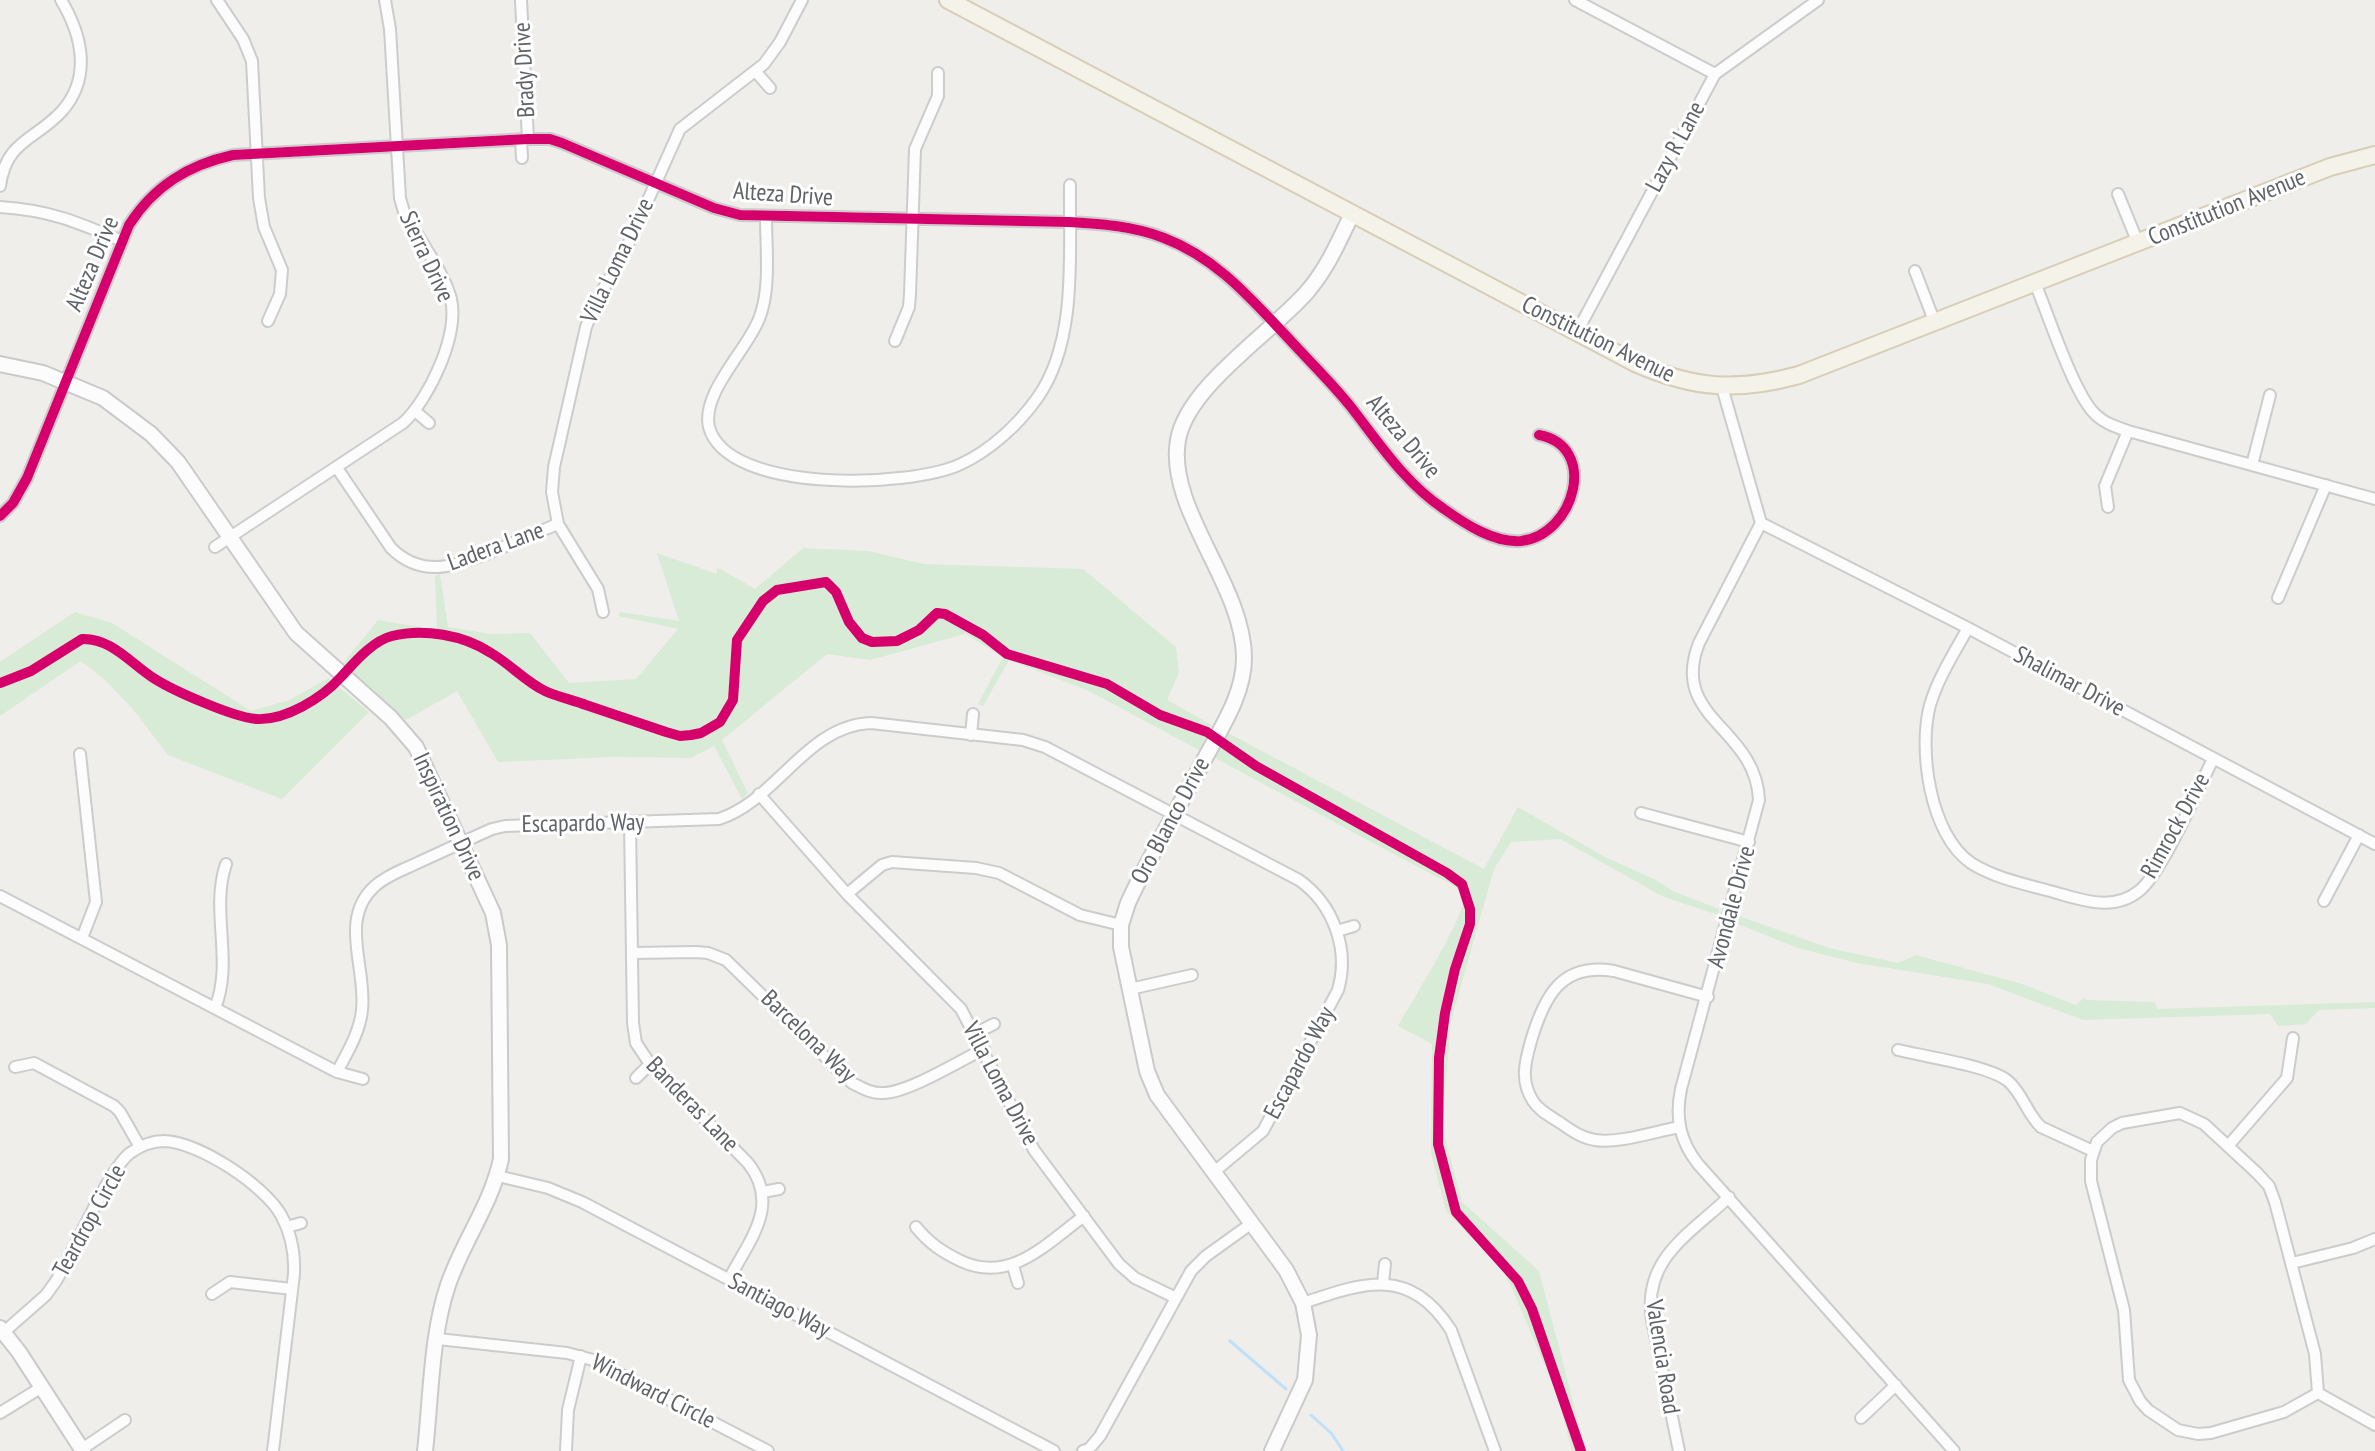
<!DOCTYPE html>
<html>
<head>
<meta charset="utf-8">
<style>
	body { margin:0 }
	canvas { display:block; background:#efeeea }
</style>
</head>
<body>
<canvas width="2375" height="1451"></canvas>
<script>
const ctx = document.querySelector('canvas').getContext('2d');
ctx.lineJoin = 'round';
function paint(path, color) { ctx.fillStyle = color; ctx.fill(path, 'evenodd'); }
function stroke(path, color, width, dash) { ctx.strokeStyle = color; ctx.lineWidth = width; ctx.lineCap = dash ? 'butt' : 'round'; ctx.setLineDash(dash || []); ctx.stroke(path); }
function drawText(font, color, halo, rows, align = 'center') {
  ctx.font = font + ' "PT Sans Narrow",sans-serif'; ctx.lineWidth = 6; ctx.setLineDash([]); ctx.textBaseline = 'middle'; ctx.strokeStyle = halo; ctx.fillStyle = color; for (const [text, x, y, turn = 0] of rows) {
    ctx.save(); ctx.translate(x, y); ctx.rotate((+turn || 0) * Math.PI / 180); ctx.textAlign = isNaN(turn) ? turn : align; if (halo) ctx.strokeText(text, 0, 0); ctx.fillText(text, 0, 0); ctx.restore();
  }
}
paint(new Path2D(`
	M803,548L868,551L924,564L1083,569L1176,647L1179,673L1167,700L1212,725L1199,750L1087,690L1009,660L983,706L978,704L1003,657L965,634L870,660L827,654L722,740L748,793L742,799L714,746L691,758L613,757L498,762L457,691L406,720L341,666L378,620L437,630L435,576L440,574L448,627L490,634L530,633L569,683L636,679L678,629L619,616L620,612L679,621L657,553L717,574V567L755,589Z
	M75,612L112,623L251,711L290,700L328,678L369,712L282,799L168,755L132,708L105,680L81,661L0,716V662Z
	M1228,733L1484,869L1518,807L1605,857L1654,879L1675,892L1719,909L1718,915L1664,897L1560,839L1511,842L1494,869L1451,1021L1442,1126L1462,1202L1539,1271L1586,1451H1572L1558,1397L1512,1288L1502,1270L1446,1211L1431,1153L1432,1044L1398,1026C1409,1007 1468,912 1463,897C1460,886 1443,880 1433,875L1215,758Z
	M1739,916L1829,948L1898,963L1916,955L2022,984L2076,1005L2085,997L2086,1000L2154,1002L2158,1009L2375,1002V1008L2319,1010L2306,1024L2278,1026L2270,1014L2083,1020L1988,984L1857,963L1798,948L1738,924Z`), '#d8ebd6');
stroke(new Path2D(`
	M1230,1341L1286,1389
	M1311,1415L1332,1434L1343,1451`), '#bfe0f9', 3);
const street = new Path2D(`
	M217,0L243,39L252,61L259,198L264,227L282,270L280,294L268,321
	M521,0L528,139
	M1575,0L1715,74
	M756,72L770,88
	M521,140L522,158
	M0,186C6,140 36,140 62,111C92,77 82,35 61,0
	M2118,194L2138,243
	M0,207C49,210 77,222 122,241
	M766,217C766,249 771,289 759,319C747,350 701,393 709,427C727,494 910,488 961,464C991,450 1019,424 1038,397C1078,340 1069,252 1070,185
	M1915,271L1935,323
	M2035,283C2048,314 2074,394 2095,414C2104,423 2116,427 2128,431L2375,499
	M1577,332L1715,74L1818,0
	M895,341L909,307L910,294L915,149L938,96V73
	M1722,387L1761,523L1699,643C1669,719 1756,727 1759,800L1681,1089C1675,1118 1680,1141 1698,1164L1954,1451
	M415,411L429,423
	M2252,465L2270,395
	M337,468L391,548C403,560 417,567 435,567C463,568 529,535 558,524
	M2108,507L2105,486L2128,431
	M0,516L13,503L27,478L129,225C154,186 188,165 233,155L528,139H550L562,143L714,208L740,215L1069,222C1102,224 1134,226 1164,238C1217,258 1252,300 1290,340C1310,362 1332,383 1351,407C1379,443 1405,483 1444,509C1465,524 1494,543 1521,541C1575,535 1599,446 1539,435
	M1761,523L1968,628L2375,844
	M215,547L403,423C429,399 459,336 451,299C445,274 417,236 404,212L400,198L390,29L385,0
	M2278,598L2326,485
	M603,612L598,589L558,524L552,492L554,467L586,327L596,302L626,249L680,129L764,64L780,42L802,0
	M1968,628C1954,653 1938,678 1930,705C1918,750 1930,835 1971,863C1996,879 2029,885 2057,893C2084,901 2114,911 2139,891C2162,873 2198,789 2213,759
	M971,735L973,714
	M80,754L96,902L82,938
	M759,794L847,894L961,1009L1034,1150L1119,1264L1135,1278L1176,1298
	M1641,813L1749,842
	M630,823L633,1023L636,1043L650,1064L748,1163C781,1205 750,1239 729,1279
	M847,894L882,865L892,862L976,868L999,873L1080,915L1121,925
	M0,896L337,1072L363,1079
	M2324,901L2359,835
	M1337,931L1354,926
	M632,953L696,952L708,953L726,960L852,1083C862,1088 872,1094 883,1093C908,1093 959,1061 984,1049
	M1130,989L1192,975
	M215,1008C234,961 210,911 226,864
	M976,1033L994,1024
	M1898,1050C1923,1056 1990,1066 2008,1081C2023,1094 2027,1114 2041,1127L2093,1151
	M15,1067L34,1063L114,1106L120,1112L140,1147
	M337,1072C347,1053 360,1032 362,1010C367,968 338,919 375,886C386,876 400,871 413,865C439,853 465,841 492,829L505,826L719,819C776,801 807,725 871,723L1023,740L1045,747L1299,880C1333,904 1350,949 1338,990L1263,1131L1214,1172
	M636,1078L650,1064
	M1680,1127C1656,1131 1618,1144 1595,1140C1582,1138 1572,1131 1562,1124C1552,1117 1539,1111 1533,1101C1520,1081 1525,1062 1531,1041C1544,997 1561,962 1614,971L1708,997
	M2228,1146L2287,1078L2293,1038
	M498,1176L548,1188L582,1202L1054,1451
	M763,1192L779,1189
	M287,1227L301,1223
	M916,1227C929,1243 942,1252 961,1261C1010,1284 1046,1244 1084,1216
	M2292,1263L2353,1248L2375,1239
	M1013,1266L1018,1283
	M1383,1283L1385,1264
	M212,1294L230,1282L292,1289
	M1303,1303C1365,1282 1409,1266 1451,1330L1495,1451
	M4,1332L46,1295L56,1281C74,1252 108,1170 130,1153C140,1146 151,1141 164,1141C199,1142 264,1185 281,1215C291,1233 295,1253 294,1274L273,1451
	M438,1339L567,1353L593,1360L768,1451
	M2318,1393L2315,1354L2275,1202L2269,1186L2257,1173L2204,1124L2180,1113L2122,1123L2112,1128L2097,1142L2091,1160V1181L2124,1310L2129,1380L2140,1401L2148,1410L2178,1430L2198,1434L2211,1433L2284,1412L2318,1393L2375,1425
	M0,1413L42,1387
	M1861,1418L1896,1385
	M82,1449L125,1420
	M566,1451L568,1410L581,1356
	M1083,1451L1089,1449L1100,1436L1191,1271L1206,1256L1252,1223
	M1679,1451L1652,1320C1642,1259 1690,1234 1729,1197`);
const secondary = new Path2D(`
	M0,364L43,373L103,398L151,434L178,462L296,633L391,718L416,747L493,913L499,945L501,1159C491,1205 463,1241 448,1285C431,1335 431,1398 425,1451
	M0,1328L19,1352L83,1451
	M1272,1451L1305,1380L1309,1335L1303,1303L1286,1270L1157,1095L1147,1071L1121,947V925L1128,903C1150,855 1177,810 1202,764C1219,731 1244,696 1244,658C1244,585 1166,509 1178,440C1187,387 1270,334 1307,292C1327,269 1339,241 1352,214`);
const primary = new Path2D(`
	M948,0L1635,363C1694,389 1737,392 1799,375L2330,167L2375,155`);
stroke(street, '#cbcccc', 14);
stroke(secondary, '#cacacb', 18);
stroke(primary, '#d7ceb8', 20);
stroke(street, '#fdfcfc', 10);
stroke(secondary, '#fdfcfc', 14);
stroke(primary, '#f4f2e9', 16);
stroke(new Path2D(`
	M0,516L13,503L27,478L129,225C154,186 188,165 233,155L528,139H550L562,143L714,208L740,215L1069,222C1102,224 1134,226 1164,238C1217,258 1252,300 1290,340C1310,362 1332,383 1351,407C1379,443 1405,483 1444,509C1465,524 1494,543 1521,541C1575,535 1599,446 1539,435
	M0,683L31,671L82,639C112,638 131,664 155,679C174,691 233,717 256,719C285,721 322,698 341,677C354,663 372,641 392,636C423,628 464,635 491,653C510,664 526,682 545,691C558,697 573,700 586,705C613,714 639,723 666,732L680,736L691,735L701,733L720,722L733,700L737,640L763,601L777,590L826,582L836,592L849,622L862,638L872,642L897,641L919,630L937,613L945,614L983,635L1007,654L1107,684L1160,715L1207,732L1256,766L1447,873L1462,884L1470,909V924L1455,969L1445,1013L1439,1058L1438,1144L1456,1212L1518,1281L1532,1309L1581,1451`), '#d6006c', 10);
drawText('24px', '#5f6368', '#fff', [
	["Brady Drive",525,70,-93],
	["Lazy R Lane",1676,147,-62],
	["Alteza Drive",783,195,4],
	["Constitution Avenue",2227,208,-22],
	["Sierra Drive",426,257,65],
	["Villa Loma Drive",618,261,-64],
	["Alteza Drive",93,264,-67],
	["Constitution Avenue",1598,340,26],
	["Alteza Drive",1403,437,50],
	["Ladera Lane",496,547,-20],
	["Shalimar Drive",2069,682,28],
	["Inspiration Drive",448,817,65],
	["Oro Blanco Drive",1171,821,-62],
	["Escapardo Way",583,824,-1],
	["Rimrock Drive",2176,826,-61],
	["Avondale Drive",1732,907,-75],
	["Barcelona Way",808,1037,44],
	["Escapardo Way",1300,1063,-62],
	["Villa Loma Drive",1000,1084,62],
	["Banderas Lane",692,1105,46],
	["Teardrop Circle",90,1221,-61],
	["Santiago Way",779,1306,28],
	["Valencia Road",1662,1357,81],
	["Windward Circle",653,1392,27]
]);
</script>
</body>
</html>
